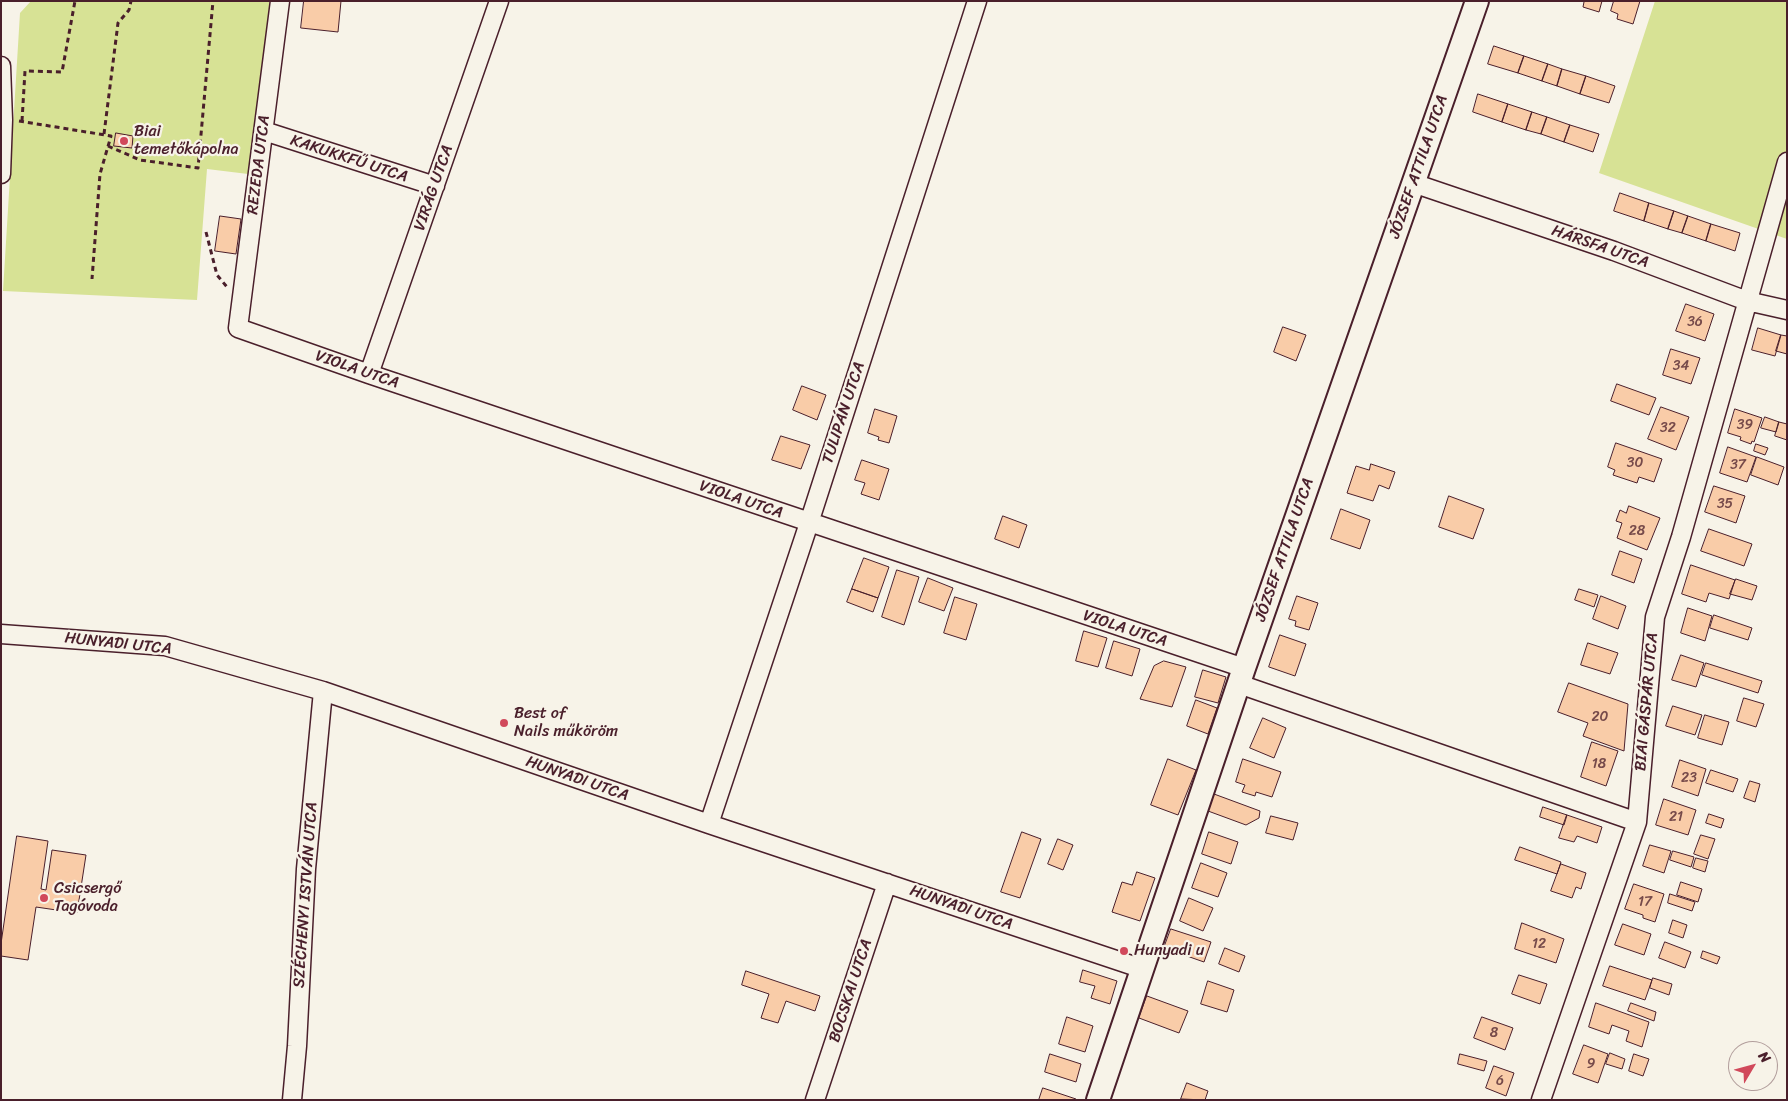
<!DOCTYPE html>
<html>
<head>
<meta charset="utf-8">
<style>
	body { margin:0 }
	#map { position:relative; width:1788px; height:1101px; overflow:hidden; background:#f7f3e8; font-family:Sriracha,sans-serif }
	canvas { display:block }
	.frame { position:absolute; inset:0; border:2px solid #4a1f2b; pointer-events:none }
	.north { position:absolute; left:1728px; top:1041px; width:50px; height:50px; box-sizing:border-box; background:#f7f3e8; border:1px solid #b29e9c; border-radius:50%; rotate:53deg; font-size:14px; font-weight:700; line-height:20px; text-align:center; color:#4a1f2b }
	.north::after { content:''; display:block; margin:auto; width:18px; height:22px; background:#d1495b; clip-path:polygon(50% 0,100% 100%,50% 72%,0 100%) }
</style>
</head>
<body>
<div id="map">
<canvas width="1788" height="1101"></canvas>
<div class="frame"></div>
<div class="north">N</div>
</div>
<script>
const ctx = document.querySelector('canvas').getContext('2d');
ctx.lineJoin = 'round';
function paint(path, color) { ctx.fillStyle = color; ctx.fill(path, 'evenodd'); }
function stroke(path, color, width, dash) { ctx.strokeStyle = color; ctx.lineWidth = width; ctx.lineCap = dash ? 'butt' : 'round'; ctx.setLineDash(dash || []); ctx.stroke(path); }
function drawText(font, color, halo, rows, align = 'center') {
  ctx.font = font + ' Sriracha,sans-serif'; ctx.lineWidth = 4.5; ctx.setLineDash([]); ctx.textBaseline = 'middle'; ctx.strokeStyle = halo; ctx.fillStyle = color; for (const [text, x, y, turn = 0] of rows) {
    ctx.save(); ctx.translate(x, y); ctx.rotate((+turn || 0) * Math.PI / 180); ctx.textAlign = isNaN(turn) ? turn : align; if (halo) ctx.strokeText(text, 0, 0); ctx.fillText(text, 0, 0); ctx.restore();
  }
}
paint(new Path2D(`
	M31,1H270L248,174L207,169L197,300L3,291L20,13Z
	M1655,1H1787V239L1599,173Z`), '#d7e295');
const building = new Path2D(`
	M304,1H341L338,32L301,28Z
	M1581,1H1602L1599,12L1583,7L1584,2Z
	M1614,1H1640L1633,24L1617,19L1618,14L1611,11Z
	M1494,46L1524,56L1518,73L1488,64Z
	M1524,56L1548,64L1542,81L1518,73Z
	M1548,64L1562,69L1557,86L1542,81Z
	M1562,69L1586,76L1580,94L1557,86Z
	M1586,76L1615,86L1609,103L1580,94Z
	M1478,94L1508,104L1502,122L1473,112Z
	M1508,104L1532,112L1526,130L1502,122Z
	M1532,112L1547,117L1541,134L1526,130Z
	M1547,117L1570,125L1564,142L1541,134Z
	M1570,125L1599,134L1593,152L1564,142Z
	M116,133L133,136L132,148L114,146Z
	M1620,193L1649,203L1644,221L1614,211Z
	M1649,203L1674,211L1668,229L1644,221Z
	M1674,211L1688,216L1682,233L1668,229Z
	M220,216L241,219L236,254L215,251Z
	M1688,216L1711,224L1706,241L1682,233Z
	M1711,224L1740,233L1735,251L1706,241Z
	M1686,304L1714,314L1705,341L1676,331Z
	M1283,327L1306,335L1296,361L1274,352Z
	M1758,328L1781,335L1775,356L1752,350Z
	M1781,335L1787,336V354L1776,351Z
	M1671,349L1700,358L1691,384L1663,375Z
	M1617,384L1656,398L1649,415L1611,401Z
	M802,386L826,395L817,420L793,410Z
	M1661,407L1689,417L1676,450L1648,439Z
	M875,409L897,416L889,443L878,440L879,437L868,433Z
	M1735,409L1762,418L1754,442L1752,441L1751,444L1740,440L1741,437L1728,433Z
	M1765,417L1779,422L1776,432L1761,428Z
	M1779,422L1787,424V440L1775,436Z
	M781,436L810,445L801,469L772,460Z
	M1616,443L1662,459L1654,482L1639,477L1637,483L1613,475L1615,470L1608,467Z
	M1756,444L1768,448L1765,455L1754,451Z
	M1728,447L1756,457L1747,482L1720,473Z
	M1757,457L1784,467L1778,485L1751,475Z
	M862,460L889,469L879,500L861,494L865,483L855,480Z
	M1371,464L1395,472L1389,489L1379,485L1373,501L1347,493L1356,466L1369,470Z
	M1714,486L1745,496L1736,523L1705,512Z
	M1449,496L1484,509L1473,539L1439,527Z
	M1629,506L1660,518L1647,550L1617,538L1622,523L1616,521L1620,510L1626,513Z
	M1341,509L1370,520L1360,549L1331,539Z
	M1003,516L1027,525L1019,548L995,539Z
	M1709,529L1752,544L1744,566L1701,551Z
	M1620,551L1642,559L1634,583L1612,575Z
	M864,558L889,567L878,598L852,589Z
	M1691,565L1735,580L1729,599L1709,593L1706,602L1682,594Z
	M897,570L919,577L904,625L882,617Z
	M928,578L953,588L944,611L919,602Z
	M1736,579L1757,586L1752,600L1730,594Z
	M852,589L878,598L873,612L847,602Z
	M1579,589L1598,595L1594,607L1575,600Z
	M1297,596L1318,603L1309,630L1295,626L1296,621L1289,619Z
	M1601,596L1626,606L1618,629L1593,619Z
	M955,597L977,604L966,640L944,633Z
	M1688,608L1712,616L1705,641L1681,633Z
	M1714,615L1752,628L1748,640L1710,628Z
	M1084,631L1107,638L1098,667L1076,661Z
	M1280,635L1306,644L1295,676L1269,667Z
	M1114,641L1140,649L1132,676L1106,668Z
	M1588,643L1618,653L1610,674L1581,665Z
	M1681,655L1704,663L1696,687L1672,680Z
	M1164,661L1186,667L1172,707L1140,699L1154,666Z
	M1706,663L1762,681L1758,693L1702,675Z
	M1203,670L1226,677L1218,703L1195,697Z
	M1569,683L1628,704L1624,751L1583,736L1588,723L1558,712Z
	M1744,698L1764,704L1756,727L1737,721Z
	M1196,700L1217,708L1208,734L1187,726Z
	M1673,706L1702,715L1695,735L1666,726Z
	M1705,715L1729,722L1722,745L1698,738Z
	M1263,718L1286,728L1274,758L1250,748Z
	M1592,742L1618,751L1606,786L1581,777Z
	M1168,759L1196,770L1178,815L1151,805Z
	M1243,759L1281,772L1272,797L1256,792L1255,796L1242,792L1245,785L1236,782Z
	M1680,760L1706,769L1698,796L1672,787Z
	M1711,770L1738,779L1733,792L1706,783Z
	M1750,781L1760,784L1755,802L1744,798Z
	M1214,794L1260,811L1259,818L1246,825L1208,811Z
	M1664,799L1696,810L1688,835L1656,825Z
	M1543,807L1567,815L1564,825L1540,817Z
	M1709,814L1724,819L1721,828L1706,823Z
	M1567,815L1602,827L1597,843L1577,836L1574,842L1559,838Z
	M1271,816L1298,823L1293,840L1266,833Z
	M1022,832L1041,839L1020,898L1001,892Z
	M1209,832L1238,842L1231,864L1202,854Z
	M1701,835L1715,839L1708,859L1694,854Z
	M17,836L48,841L41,889L46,890L52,850L86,855L77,913L36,907L28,960L1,956V944Z
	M1058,839L1073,845L1063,870L1048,864Z
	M1650,845L1671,851L1664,873L1643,866Z
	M1520,847L1561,862L1557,874L1515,860Z
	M1673,851L1694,857L1691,867L1670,860Z
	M1696,858L1708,861L1705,872L1693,868Z
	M1201,863L1227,873L1218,897L1192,888Z
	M1561,864L1586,873L1581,889L1576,887L1572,898L1551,891Z
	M1137,872L1155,878L1140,921L1112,912L1122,882L1132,885Z
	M1681,882L1702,889L1698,902L1677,895Z
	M1634,884L1664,894L1655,922L1643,918V915L1625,909Z
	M1670,894L1695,902L1692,911L1668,903Z
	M1189,898L1213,908L1203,931L1180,921Z
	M1673,920L1687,925L1683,938L1669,933Z
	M1522,923L1564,939L1556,963L1515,949Z
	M1623,924L1651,934L1644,955L1615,945Z
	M1171,929L1211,942L1204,962L1164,948Z
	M1665,942L1691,952L1685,968L1659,958Z
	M1225,948L1245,956L1239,972L1219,964Z
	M1703,951L1720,957L1717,964L1701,958Z
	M1610,966L1652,980L1645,1000L1603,986Z
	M1083,970L1117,981L1110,1004L1091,998L1095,986L1080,982Z
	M746,971L820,996L815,1011L786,1001L778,1023L761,1018L769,994L742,985Z
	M1519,975L1547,984L1540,1004L1512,994Z
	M1653,978L1672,984L1669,995L1650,988Z
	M1208,981L1234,990L1227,1012L1201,1004Z
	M1147,996L1188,1011L1179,1033L1139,1018Z
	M1596,1003L1649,1022L1642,1047L1626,1041L1629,1031L1612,1025L1609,1034L1589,1027Z
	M1631,1003L1656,1012L1654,1021L1628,1011Z
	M1067,1017L1093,1026L1085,1052L1059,1044Z
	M1482,1017L1513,1028L1505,1050L1474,1038Z
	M1584,1045L1608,1054L1598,1083L1573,1074Z
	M1610,1053L1625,1059L1622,1069L1606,1064Z
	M1050,1054L1081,1064L1076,1082L1045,1072Z
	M1460,1054L1487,1061L1484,1071L1458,1064Z
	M1634,1054L1649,1059L1643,1076L1629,1071Z
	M1494,1066L1514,1073L1506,1096L1486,1088Z
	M1187,1083L1208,1091L1205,1100L1181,1099Z
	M1043,1088L1076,1099V1100H1039Z`);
paint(building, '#f9cca8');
stroke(building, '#4a1f2b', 1);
const minor = new Path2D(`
	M280,1L238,328L369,374L1244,668
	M1,66L3,120L1,174
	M264,131L435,186
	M1413,183L1614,251L1747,301L1787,310
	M369,374L499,1
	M1,634L165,646L323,691L709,824L1143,969
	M1239,684L1637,822
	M709,824L809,523L977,1
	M292,1100L297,1046L306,869L323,691
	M815,1100L887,883
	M1541,1100L1637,822L1655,617L1681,537L1787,162`);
const tertiary = new Path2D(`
	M1098,1100L1244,668L1477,1`);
stroke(minor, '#4a1f2b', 21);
stroke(tertiary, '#4a1f2b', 26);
stroke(new Path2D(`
	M19,121L111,136L100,174L92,279
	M22,121L25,71L62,72L75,1
	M104,134L118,23L129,10L131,1
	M108,146L140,160L198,168L213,1
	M206,232L217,275L227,287`), '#4a1f2b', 3, [5, 4]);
stroke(minor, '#f7f3e8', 18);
stroke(tertiary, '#f7f3e8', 22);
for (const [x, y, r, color] of [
	[124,141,5,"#d1495b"],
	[504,723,5,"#d1495b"],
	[44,898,5,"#d1495b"],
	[1124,951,5,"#d1495b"]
]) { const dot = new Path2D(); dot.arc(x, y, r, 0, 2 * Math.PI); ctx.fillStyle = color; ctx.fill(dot); stroke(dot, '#f7f3e8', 2); }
drawText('14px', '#764a4a', null, [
	["36",1695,322],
	["34",1681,366],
	["39",1745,425],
	["32",1668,428],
	["30",1635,463],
	["37",1738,465],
	["35",1725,504],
	["28",1637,531],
	["20",1600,717],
	["18",1599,764],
	["23",1689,778],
	["21",1676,817],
	["17",1645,902],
	["12",1539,944],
	["8",1494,1033],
	["9",1591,1064],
	["6",1500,1081]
]);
drawText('16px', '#4a1f2b', '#f7f3e8', [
	["Biai",134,132],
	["temetőkápolna",134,150],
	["Best of",514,714],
	["Nails műköröm",514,732],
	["Csicsergő",54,889],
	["Tagóvoda",54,907],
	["Hunyadi u",1134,951]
], 'left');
drawText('16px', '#4a1f2b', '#f7f3e8', [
	["KAKUKKFŰ UTCA",349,159,18],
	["REZEDA UTCA",259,165,-83],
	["JÓZSEF ATTILA UTCA",1419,167,-71],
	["VIRÁG UTCA",434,188,-71],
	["HÁRSFA UTCA",1600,247,19],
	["VIOLA UTCA",357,370,19],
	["TULIPÁN UTCA",844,413,-72],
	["VIOLA UTCA",741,500,19],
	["JÓZSEF ATTILA UTCA",1285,550,-71],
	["VIOLA UTCA",1125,629,18],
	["HUNYADI UTCA",118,644,6],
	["BIAI GÁSPÁR UTCA",1647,702,-85],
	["HUNYADI UTCA",577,779,19],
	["SZÉCHENYI ISTVÁN UTCA",306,895,-86],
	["HUNYADI UTCA",961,908,19],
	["BOCSKAI UTCA",851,991,-72]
]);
</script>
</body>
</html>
